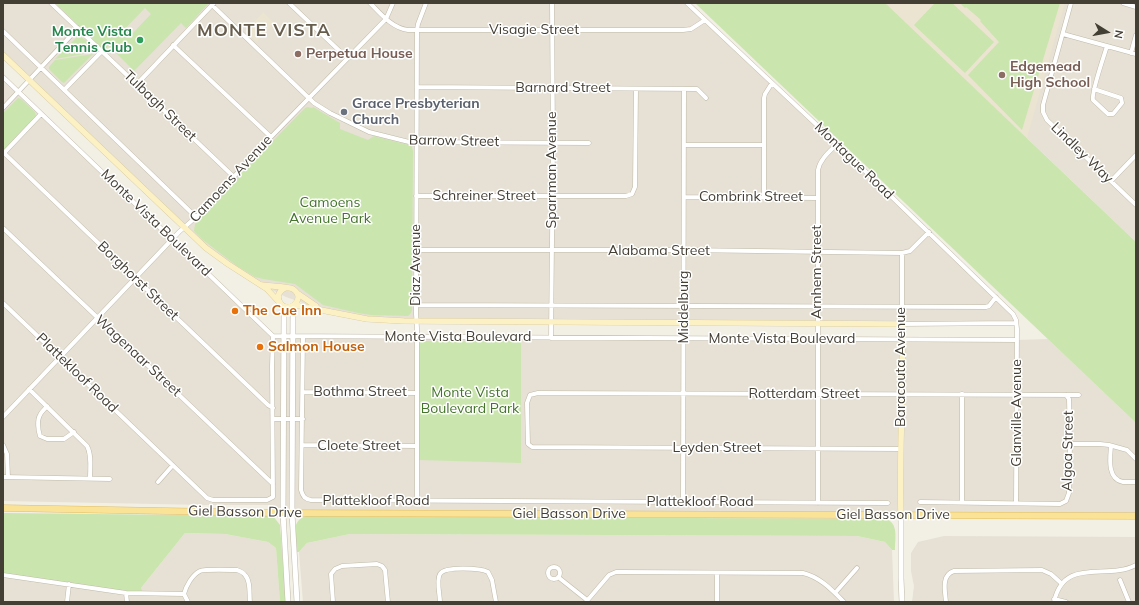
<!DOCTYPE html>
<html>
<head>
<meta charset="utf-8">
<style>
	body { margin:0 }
	#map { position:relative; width:1139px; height:605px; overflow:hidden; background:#f2efe5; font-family:Mulish,sans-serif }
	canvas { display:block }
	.frame { position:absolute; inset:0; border:4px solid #443f35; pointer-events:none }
	.north { position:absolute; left:1087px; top:12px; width:40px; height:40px; -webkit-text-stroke:3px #fff; paint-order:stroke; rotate:101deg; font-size:11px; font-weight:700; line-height:16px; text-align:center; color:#443f35 }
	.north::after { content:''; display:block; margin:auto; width:14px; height:18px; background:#443f35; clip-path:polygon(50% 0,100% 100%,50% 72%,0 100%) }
</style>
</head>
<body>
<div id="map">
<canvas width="1139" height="605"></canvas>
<div class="frame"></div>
<div class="north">N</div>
</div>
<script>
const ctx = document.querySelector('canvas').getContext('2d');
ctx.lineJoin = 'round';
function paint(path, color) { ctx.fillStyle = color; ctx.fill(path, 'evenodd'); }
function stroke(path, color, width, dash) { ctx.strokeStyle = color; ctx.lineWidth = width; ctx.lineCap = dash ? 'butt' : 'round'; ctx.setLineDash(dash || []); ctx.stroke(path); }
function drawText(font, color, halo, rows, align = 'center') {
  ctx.font = font + ' Mulish,sans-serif'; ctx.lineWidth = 3; ctx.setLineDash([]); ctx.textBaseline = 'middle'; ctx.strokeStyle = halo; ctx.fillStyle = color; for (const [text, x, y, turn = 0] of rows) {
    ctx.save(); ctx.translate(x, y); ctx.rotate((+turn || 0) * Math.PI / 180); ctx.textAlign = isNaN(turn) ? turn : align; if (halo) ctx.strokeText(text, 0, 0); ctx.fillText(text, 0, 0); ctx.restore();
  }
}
paint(new Path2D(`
	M3,3H688L1013,314L1016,324L384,320L317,308L286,297L260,284L214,254L3,55Z
	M885,3H1136V242L1027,138Z
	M3,77L273,338L1017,340L1048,339L1136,423V516L273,512V505H206L3,501Z
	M185,533L225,534L268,542L276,548L280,602H3V573L124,591L141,588Z
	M350,534L857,536L885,542L892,550L894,602H303L299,552L307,543Z
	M944,536L1136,537V602H912L914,586L911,571V553L918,542Z`), '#e6e1d4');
paint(new Path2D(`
	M883,3H1065L1027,138L892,12Z
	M263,12L274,23L257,42L245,32Z`), '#ebe4d0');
paint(new Path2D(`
	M55,3H209L186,28L181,23L134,71L109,46L104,50ZM145,8L151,14L133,33L127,27L111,43Z
	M695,3H885L1136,242V423Z
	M935,3H952L994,42L965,73L914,25Z
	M960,3H1060L1022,130L968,75L999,42L980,21L981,20L966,7L965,8Z
	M78,36C84,38 94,46 95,52L55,59Z
	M93,54L64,83L62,82L49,69V67L55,60Z
	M18,98L21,99L35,112L36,116L3,151V113Z
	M307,107L312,108L313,107L340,123V129L368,140L374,136L409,145L412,147L413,151L412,310L411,313L408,316L371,315L358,313L323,305L295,284L263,279L255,277L237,266L203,240L194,231L195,224L200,218L199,217L304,109Z
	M419,341H521V463L419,460Z
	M3,513L273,516L280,525L286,602H280L276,548L268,542L225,534L185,533L141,588L142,591H124L3,573Z
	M306,516L885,519C899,522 895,539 895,550H892L885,542L857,536L350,534L307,543L299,552H296C295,539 290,521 306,516Z`), '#cbe5af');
const minor = new Path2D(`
	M51,3L234,177
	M289,3L347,58
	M370,3C381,14 392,28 408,30H683L691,29L705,20
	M687,3L837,144L1013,314L1016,320L1017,329L1016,503
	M1071,3L1043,105V112L1047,120L1136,205
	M1123,3L1136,7
	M212,5L314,103L330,113L369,132L409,142L589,143
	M3,31L196,217
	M1063,34L1136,54
	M173,45L271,137
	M1131,53L1136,35
	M3,77L273,336L1017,340
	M137,84L214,3
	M417,87L697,89L706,98
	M1094,89L1121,98L1122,103L1113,114H1108L1093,100C1091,93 1104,56 1107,46
	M64,90L102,51
	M3,108L78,28
	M685,145H763
	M4,153L268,405L273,408
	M3,154L41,114
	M1111,181L1136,155
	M416,196H626L632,194L635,187L636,89
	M685,197L817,198
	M764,197V98L765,94L772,83
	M3,228L273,484
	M929,232L910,251L902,253V324L1016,323
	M416,250H684L902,253
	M3,303L204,495L207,498L213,500H267L273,497L272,366L273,336
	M416,305L986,307L989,306L996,297
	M303,337L301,490C303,497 305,499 311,500L888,503
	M551,338L553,143L552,3
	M29,389L87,446C92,455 90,468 90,478
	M303,392L417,393
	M962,394V502
	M47,406C45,409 41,412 40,415C37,420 38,430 40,436L47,439H64L74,432
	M3,417L179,232L196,217L271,137L386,19L393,3
	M273,419H303
	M1070,444H1100L1109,445L1127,450L1136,459
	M3,445L7,454L8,477
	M302,445L417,446
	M1111,446C1110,458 1107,479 1123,482C1127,482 1132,482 1136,482
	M901,449L532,447L528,444L527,403L530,395L538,393L1079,395
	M3,477L110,479
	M158,482L173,465
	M417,501V328L416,314L417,30L418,24L426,3
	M683,502L684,89
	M920,502L1060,504L1066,501L1069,493L1070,444L1069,399L1066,395
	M818,503V170C820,159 830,151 837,144
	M548 573a6 6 0 1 1 12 0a6 6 0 1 1-12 0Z
	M717,573V602
	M3,575L126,593L184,594
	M558,577L587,600
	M1120,580L1129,602
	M126,593L127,602
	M835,593L857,568
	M184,594C186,586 192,575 200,571C205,569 231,570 237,570C240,571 243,572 245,575C251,581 249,594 250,602
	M184,594L188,602
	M1054,599L1066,602
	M67,602L69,584
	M333,602L331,574L335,569L342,566L377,564L382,566L385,570L388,602
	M440,602C440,595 436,580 440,574C445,566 480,568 488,572L492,580L496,602
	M586,602L609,575L616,572H622L803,573C820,577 832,590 844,602
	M946,602C945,591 941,575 954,571L1042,570L1051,574L1061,583
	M1054,602C1064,556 1106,581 1136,565`);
const tertiary = new Path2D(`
	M293,306L292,513L297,602
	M285,307L284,315L283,513L288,602
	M901,515V578L902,602`);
const secondary = new Path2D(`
	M3,55L206,248L228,264L267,289L279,302
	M262,285C268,286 290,287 293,289C304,296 295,311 283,306C276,300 277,292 285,288
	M297,293L316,306
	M295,305L367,319L404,321L902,324C904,388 899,452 901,515`);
const primary = new Path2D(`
	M3,508L274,513L1136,516`);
stroke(minor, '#c0baab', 5);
stroke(tertiary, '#c0baab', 6);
stroke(secondary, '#d1c397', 6);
stroke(primary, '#dfbf67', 7);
stroke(minor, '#fff', 4);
stroke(tertiary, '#fff', 5);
stroke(secondary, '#fcf1c5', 5.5);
stroke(primary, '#fae296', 6);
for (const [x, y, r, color] of [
	[140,40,4,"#2e9e5b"],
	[298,54,4,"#8d6e63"],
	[1002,75,4,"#8d6e63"],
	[344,112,4,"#6b7280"],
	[235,311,4,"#e8710a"],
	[260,347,4,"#e8710a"]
]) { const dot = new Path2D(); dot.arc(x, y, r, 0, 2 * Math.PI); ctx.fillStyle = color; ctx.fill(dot); stroke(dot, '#fff', 1.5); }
drawText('14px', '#443f35', '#fff', [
	["Visagie Street",534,30],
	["Barnard Street",563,88],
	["Tulbagh Street",160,106,44],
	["Barrow Street",454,141,1],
	["Lindley Way",1082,153,44],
	["Montague Road",854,161,44],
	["Sparrman Avenue",552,170,-90],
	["Camoens Avenue",231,179,-47],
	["Schreiner Street",484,196],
	["Combrink Street",751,197],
	["Monte Vista Boulevard",156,223,44],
	["Alabama Street",659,251],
	["Diaz Avenue",416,265,-90],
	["Arnhem Street",817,272,-90],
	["Borghorst Street",138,281,44],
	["Middelburg",684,307,-90],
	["Monte Vista Boulevard",458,337],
	["Monte Vista Boulevard",782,339],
	["Wagenaar Street",138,356,43],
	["Baracouta Avenue",901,367,-90],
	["Plattekloof Road",77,373,44],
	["Bothma Street",360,392],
	["Rotterdam Street",804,394],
	["Glanville Avenue",1017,413,-90],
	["Cloete Street",359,446],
	["Leyden Street",717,448],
	["Algoa Street",1068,451,-89],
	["Plattekloof Road",376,501],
	["Plattekloof Road",700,502],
	["Giel Basson Drive",245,512,1],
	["Giel Basson Drive",569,514],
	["Giel Basson Drive",893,515]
]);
drawText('bold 14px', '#27864d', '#fff', [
	["Monte Vista",132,32],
	["Tennis Club",132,48]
], 'right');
drawText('bold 14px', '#785e54', '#fff', [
	["Perpetua House",306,54],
	["Edgemead",1010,67],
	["High School",1010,83]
], 'left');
drawText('bold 14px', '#5b616d', '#fff', [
	["Grace Presbyterian",352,104],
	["Church",352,120]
], 'left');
drawText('14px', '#44742b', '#fff', [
	["Camoens",330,203],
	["Avenue Park",330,219],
	["Monte Vista",470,393],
	["Boulevard Park",470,409]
]);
drawText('bold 14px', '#c56008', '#fff', [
	["The Cue Inn",243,311],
	["Salmon House",268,347]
], 'left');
ctx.letterSpacing = '1px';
drawText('bold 18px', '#675d4d', '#fff', [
	["MONTE VISTA",264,31]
]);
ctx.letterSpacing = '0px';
</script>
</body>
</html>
